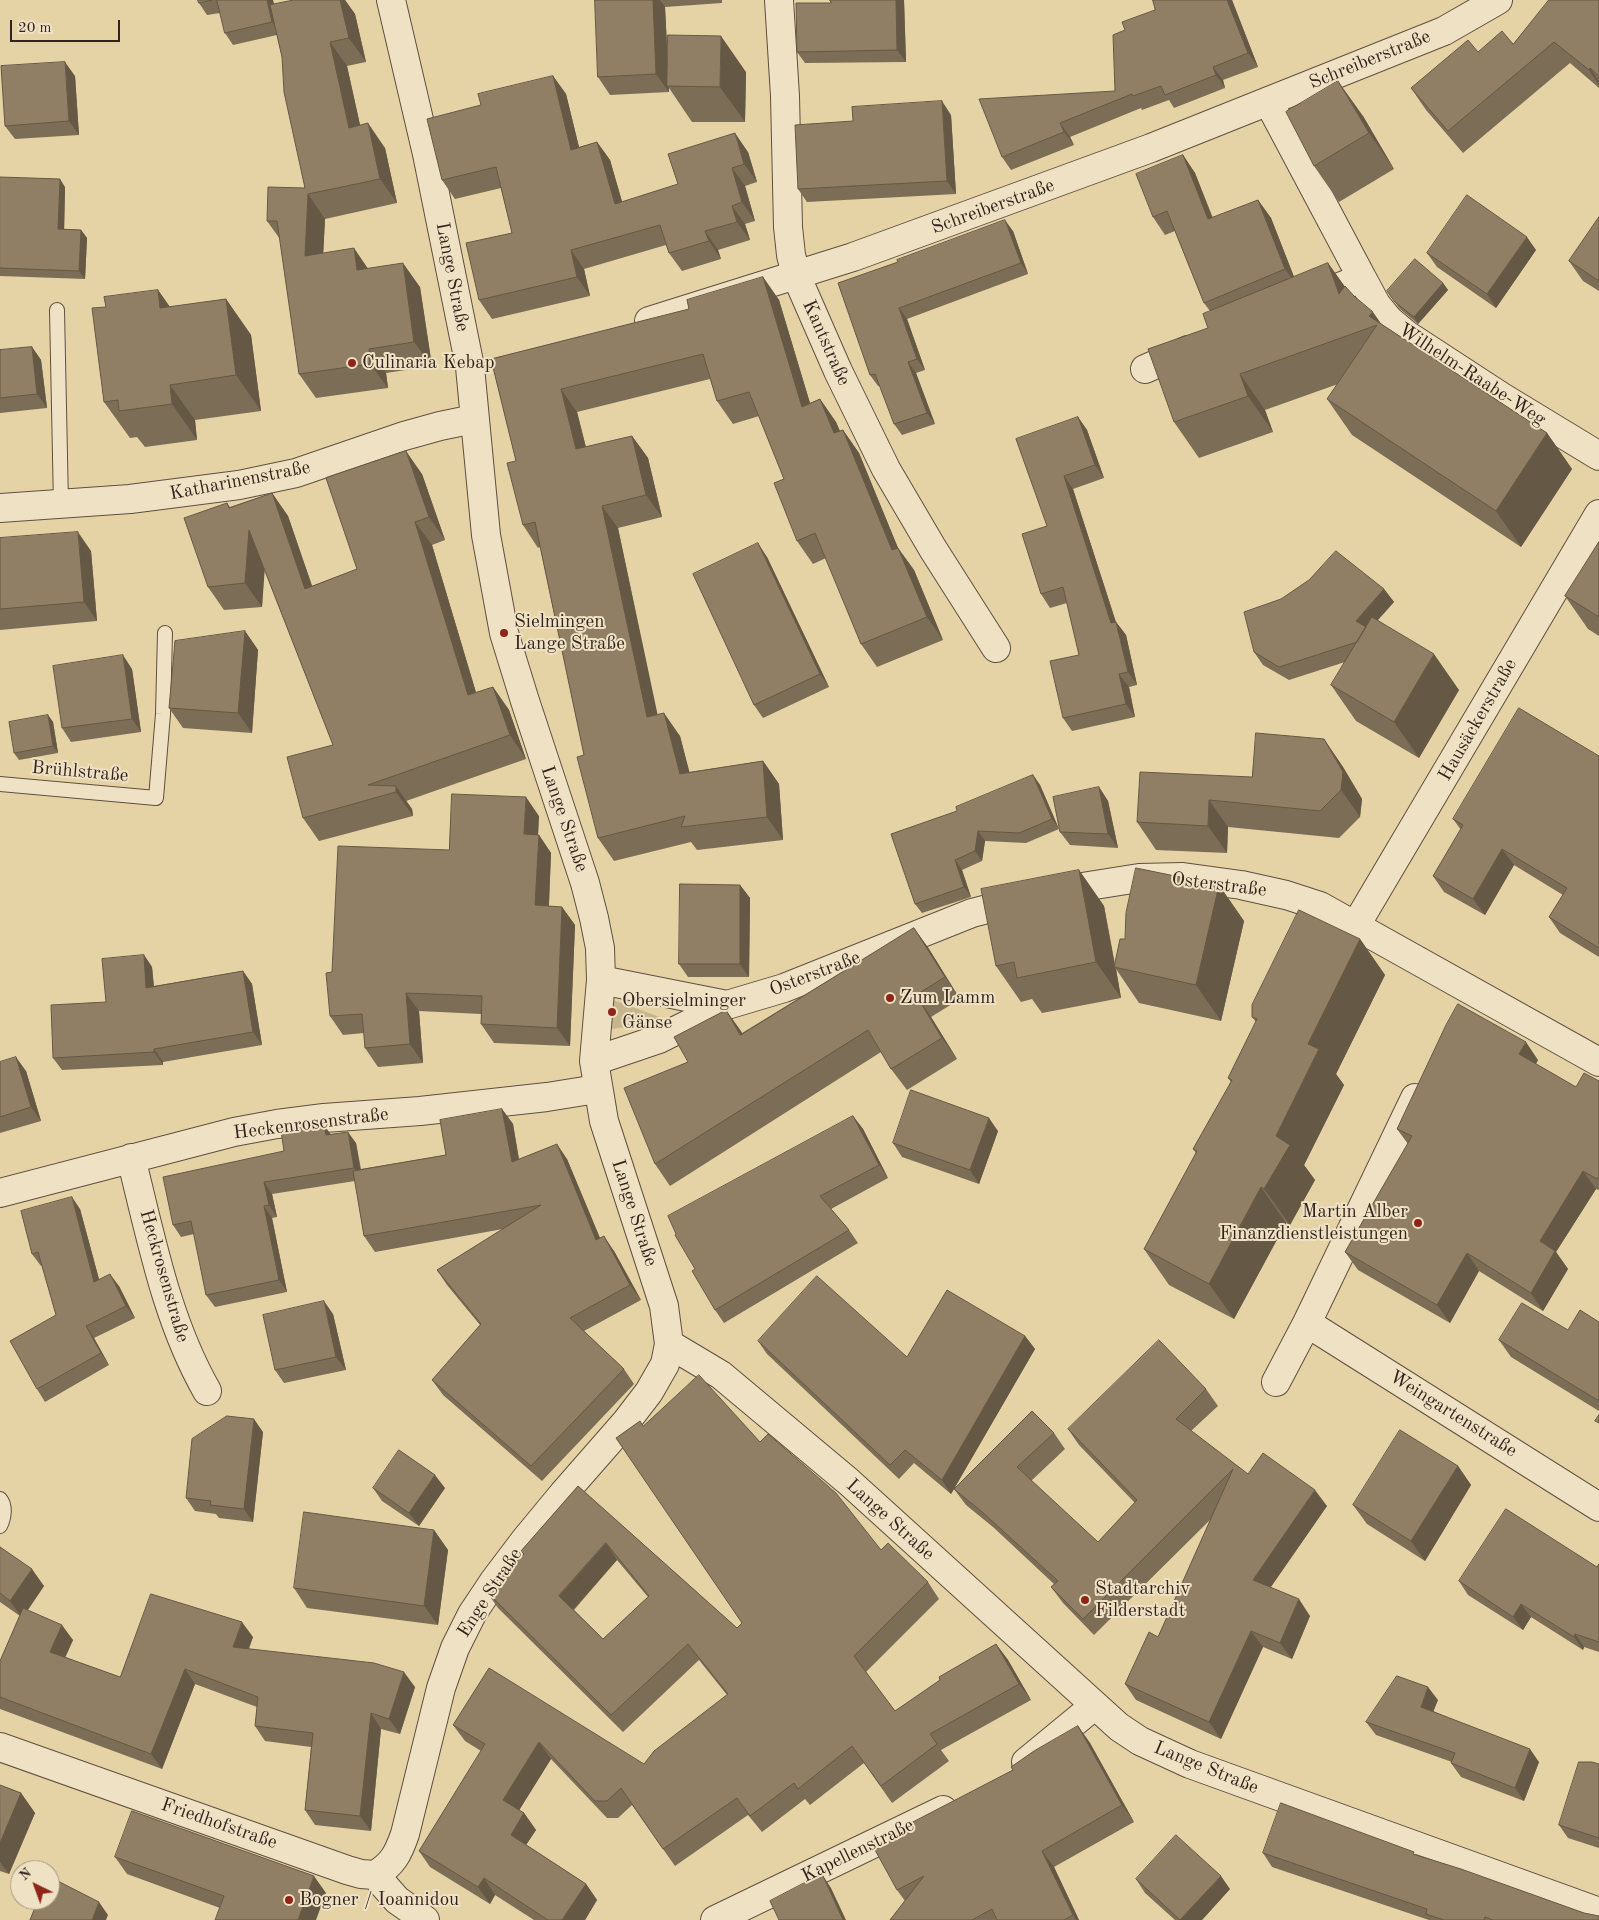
<!DOCTYPE html>
<html>
<head>
<meta charset="utf-8">
<style>
	body { margin:0 }
	#map { position:relative; width:1599px; height:1920px; overflow:hidden; background:#e6d3a5; font-family:"Old Standard TT",serif }
	canvas { display:block }
	.north { position:absolute; left:10px; top:1860px; width:50px; height:50px; box-sizing:border-box; background:#efe2c4; border:1px solid #a39682; border-radius:50%; rotate:318deg; font-size:14px; font-weight:700; line-height:20px; text-align:center; color:#32231e }
	.north::after { content:''; display:block; margin:auto; width:18px; height:22px; background:#8f2418; clip-path:polygon(50% 0,100% 100%,50% 72%,0 100%) }
	.scale { position:absolute; left:10px; top:20px; width:110px; height:22px; box-sizing:border-box; border:2px solid #32231e; border-top:0; padding-left:6px; font-size:15px; line-height:18px; white-space:nowrap; color:#32231e; -webkit-text-stroke:4px #efe2c4; paint-order:stroke }
</style>
</head>
<body>
<div id="map">
<canvas width="1599" height="1920"></canvas>
<div class="north">N</div>
<div class="scale">20 m</div>
</div>
<script>
const ctx = document.querySelector('canvas').getContext('2d');
ctx.lineJoin = 'round';
function paint(path, color) { ctx.fillStyle = color; ctx.fill(path, 'evenodd'); }
function stroke(path, color, width, dash) { ctx.strokeStyle = color; ctx.lineWidth = width; ctx.lineCap = dash ? 'butt' : 'round'; ctx.setLineDash(dash || []); ctx.stroke(path); }
function drawText(font, color, halo, rows, align = 'center') {
  ctx.font = font + ' "Old Standard TT",serif'; ctx.lineWidth = 4; ctx.setLineDash([]); ctx.textBaseline = 'middle'; ctx.strokeStyle = halo; ctx.fillStyle = color; for (const [text, x, y, turn = 0] of rows) {
    ctx.save(); ctx.translate(x, y); ctx.rotate((+turn || 0) * Math.PI / 180); ctx.textAlign = isNaN(turn) ? turn : align; if (halo) ctx.strokeText(text, 0, 0); ctx.fillText(text, 0, 0); ctx.restore();
  }
}
paint(new Path2D(`
	M608,998L668,1020L606,1030Z`), '#c7b58e');
const lane = new Path2D(`
	M57,310L61,505
	M0,784L156,798L163,714L165,633
	M0,1499C6,1506 4,1518 0,1526`);
const street = new Path2D(`
	M779,0L785,96L788,227L791,255L796,275L838,371L886,469L933,549L996,648
	M1268,101L1362,278
	M1310,299L1362,278L1376,304L1389,320L1407,335L1502,397L1599,456
	M649,321L853,257L1151,148L1444,31L1498,0
	M1145,369L1188,350
	M0,508L130,499L239,485L296,473L404,436L440,426L474,419
	M1356,925L1599,514
	M601,980L727,1005
	M594,1061L659,1039L727,1005L784,988L972,913L1057,891L1139,878L1183,877L1241,885L1286,895L1320,906L1599,1062
	M1415,1098L1307,1323L1599,1507
	M131,1158C151,1237 166,1319 207,1391
	M0,1193L234,1132L277,1124L324,1118L420,1111L547,1097L597,1089
	M669,1344L721,1375L849,1482L1119,1727L1140,1741L1190,1764L1599,1912
	M1276,1382L1307,1323
	M0,1747L347,1870L361,1874L375,1875L397,1900L425,1920
	M1026,1762L1094,1706
	M375,1875C393,1864 398,1854 405,1834L441,1688L455,1648L472,1614L494,1581L525,1540L563,1494L626,1422L649,1392L665,1364L669,1344L664,1306L604,1121L594,1061L601,980L600,948L594,918L585,883L525,701L504,633L486,535L470,367L427,154L391,0
	M715,1920L943,1810`);
stroke(lane, '#5f4f40', 16);
stroke(street, '#5f4f40', 30);
stroke(lane, '#efe2c4', 14);
stroke(street, '#efe2c4', 28);
paint(new Path2D(`
	M198,0H273L274,5L294,0H345L355,14L366,62L347,66L360,125L385,148L397,203L325,219L323,253L420,287L432,366L386,373L388,388L316,398L299,374L280,239L267,221L305,188L282,57L277,35L233,45L225,33L220,13L207,15L199,3Z
	M595,0H722V3L665,7L668,65L746,72L745,122H692L669,88V92L610,95L598,77Z
	M830,0H904L906,62L805,63L797,52L831,3Z
	M1153,0H1232L1258,67L1223,80L1225,88L1174,108L1169,100L1142,110L1141,108L1070,137L1074,145L1011,170L1002,157L1115,91L1125,30L1155,10Z
	M1599,0V88L1570,63L1463,153L1426,110L1411,88L1478,52L1513,44Z
	M75,76L79,135L15,139L5,126Z
	M553,76L566,94L579,147L597,142L610,160L622,202L678,184L748,152L757,182L745,186L755,221L745,224L750,240L718,250L721,259L682,271L669,253L666,245L584,269L590,296L492,319L479,300L512,233L501,188L455,199L442,180L481,105Z
	M951,115L956,194L807,202L798,189L853,121Z
	M1363,116L1394,169L1339,202L1314,166Z
	M1183,155L1195,173L1213,218L1258,200L1271,218L1294,277L1328,263L1345,287L1381,324L1547,433L1572,469L1521,547L1352,435L1327,399L1338,384L1265,410L1273,432L1199,458L1174,422L1208,328L1210,311L1204,303L1175,231L1165,235L1153,217Z
	M0,177L65,187L64,229L81,230L87,238L85,279L0,276Z
	M1599,217V291L1583,281L1569,261Z
	M1013,231L1028,274L907,319L925,370L916,373L935,424L902,435L894,424L880,386H878L870,375L838,283Z
	M1536,250L1496,308L1437,267L1427,253Z
	M763,277L779,300L810,403L820,399L836,422L840,431L843,430L859,453L898,548L914,570L943,640L877,667L861,644L826,558L813,564L797,541L784,479L759,416L733,424L717,401L710,379L577,412L586,447L632,436L648,458L662,517L618,528L657,715L680,736L689,772L763,761L779,784L783,840L697,850L691,842L614,861L598,838L584,755L540,547L538,548L523,525L516,461L491,359L689,309Z
	M1443,283L1448,290L1418,324L1400,309L1387,291Z
	M158,290L170,307L226,299L251,335L261,411L195,420L197,440L145,447L137,437L130,438L104,402L106,307Z
	M32,347L41,360L47,408L0,413V350Z
	M1078,417L1087,430L1104,478L1073,489L1116,622L1126,635L1137,685L1129,687L1135,717L1072,731L1063,718L1079,655L1067,603L1050,608L1041,594L1047,526Z
	M422,474L445,540L432,545L476,693L493,687L509,710L526,759L406,801L412,809L413,816L319,841L303,818L333,745L264,569L262,607L224,610L208,587L227,503L230,507L272,493L288,516L312,586L357,569Z
	M0,538L91,551L97,621L0,630Z
	M1599,542V636L1588,629L1565,596Z
	M767,557L829,687L763,718L754,705Z
	M1384,589L1394,602L1378,620L1459,690L1419,758L1356,721L1331,685L1345,662L1289,680L1263,665L1254,652Z
	M245,631L258,650L252,733L183,728L169,708Z
	M132,669L141,732L71,742L62,728Z
	M48,715L53,722L58,753L19,760L14,753Z
	M1324,739L1343,767L1362,799L1360,817L1339,838L1228,827L1227,853L1156,850L1137,822L1252,777Z
	M1599,756V957L1560,933L1549,917L1563,895L1514,865L1485,915L1444,892L1433,876L1461,830L1453,819Z
	M1033,775L1040,785L1059,829L1026,843L985,841L982,861L962,870L971,897L922,913L915,904L957,811Z
	M1099,787L1108,801L1118,848L1070,845L1060,832Z
	M539,816L538,835H539L551,853L549,906L562,907L575,925L570,1046L494,1043L481,1024V1014L419,1011L423,1063L378,1067L365,1048L364,1033L343,1035L330,1016L332,972L449,850Z
	M1079,870L1104,906L1115,964L1125,939L1219,885L1244,921L1221,1021L1139,1003L1116,969L1121,998L1042,1013L1032,999L1021,1002L996,966Z
	M740,885L750,898L749,977H688L679,964Z
	M914,928L929,949L960,999L931,1017L957,1059L907,1090L891,1069L881,1052L670,1186L655,1164L688,1062L742,1033Z
	M1360,939L1385,975L1336,1074L1344,1085L1304,1165L1315,1180L1290,1225L1286,1223L1234,1319L1169,1285L1144,1249L1196,1153L1193,1149L1231,1082L1228,1078L1256,1022L1252,1017Z
	M144,955L152,967L154,986L243,971L252,984L262,1045L163,1062V1065L62,1070L53,1058L106,1002Z
	M1538,1060L1536,1064L1576,1087L1599,1081V1190L1596,1189L1556,1252L1568,1269L1543,1311L1479,1271L1450,1323L1358,1270L1345,1252L1408,1144L1397,1129Z
	M0,1062L26,1071L41,1121L0,1133Z
	M502,1109L513,1124L519,1159H567L600,1238L614,1251L641,1300L584,1331L624,1369L634,1384L542,1481L443,1395L432,1380L480,1325L447,1285L437,1270L503,1229L375,1252L364,1236L355,1181L272,1194L277,1217L272,1218L287,1292L215,1307L206,1295L194,1234L181,1237L173,1225L284,1151L331,1134L356,1143L361,1169L446,1155Z
	M853,1116L863,1129L888,1178L831,1209L849,1230L858,1243L724,1323L715,1310L695,1269Z
	M998,1131L979,1184L902,1157L893,1143Z
	M80,1209L99,1279L119,1286L135,1318L94,1338L109,1365L45,1402L37,1389L56,1315L42,1266H41L32,1254Z
	M333,1314L346,1370L284,1383L275,1370Z
	M1599,1322V1411L1511,1357L1499,1340L1568,1330Z
	M1025,1336L1035,1349L951,1494L914,1463L899,1479L767,1354L758,1341L907,1357Z
	M1206,1389L1218,1406L1191,1431L1248,1474L1327,1506L1270,1588L1310,1616L1292,1659L1263,1647L1221,1739L1136,1700L1125,1684L1158,1637L1211,1519L1094,1635L1063,1603L1051,1587L1054,1584L993,1527L966,1505L954,1489L1054,1433L1065,1449L1031,1481L1098,1542L1135,1503L1079,1445L1068,1429Z
	M643,1426L760,1442L881,1550L928,1582L939,1599L866,1672L895,1711L996,1644L1008,1660L1031,1700L941,1750L949,1761L892,1803L864,1763L810,1805L805,1799L762,1832L748,1815L675,1866L632,1805L618,1818H607L551,1759L519,1810L524,1813L536,1830L526,1845L586,1884L597,1900L585,1920H534L495,1895L490,1904L430,1867L419,1851L481,1751L465,1741L453,1725L644,1764L727,1695L699,1660L623,1732L498,1608L486,1591L523,1554L521,1551L578,1486L737,1628L742,1623ZM617,1560L648,1597L603,1639L574,1610Z
	M263,1432L253,1522L219,1518L216,1514L195,1511L186,1498Z
	M1458,1466L1471,1485L1425,1561L1367,1524L1353,1505Z
	M373,1488H445L419,1526L382,1501Z
	M434,1530L448,1550L438,1625L307,1608L294,1588Z
	M0,1547L44,1586L28,1610L73,1640L65,1657L120,1677L253,1637L249,1649L415,1687L400,1734L381,1729L371,1831L315,1825L305,1810L311,1747L265,1741L255,1726L257,1707L195,1684L162,1769L0,1709V1661L20,1616L0,1602Z
	M1599,1564V1652L1584,1647L1583,1650L1531,1617L1523,1630L1468,1595L1459,1581L1597,1567Z
	M1438,1700L1433,1711L1539,1762L1524,1801L1461,1777L1451,1763L1452,1762L1376,1735L1366,1722Z
	M1078,1726L1090,1743L1134,1822L1054,1867L1079,1920H890L905,1901L897,1890L912,1829L1013,1770Z
	M1599,1764V1848L1568,1838L1559,1825Z
	M0,1785L21,1793L35,1813L9,1874L0,1871Z
	M1263,1853L1416,1854L1584,1913L1599,1920H1429L1272,1867Z
	M115,1857L326,1893L220,1908L127,1874Z
	M1136,1879L1230,1889L1202,1920H1175L1145,1893Z`), '#7c6d56');
paint(new Path2D(`
	M267,0H273L280,34L272,22Z
	M340,0H345L355,14L366,62L349,38Z
	M653,0H660L665,7L669,86H667L669,88V92L656,74Z
	M896,0H904L906,62L897,50Z
	M1227,0H1232L1258,67L1248,53Z
	M721,36L746,72L745,122L720,87Z
	M330,42L347,66L366,152L349,128Z
	M65,62L75,76L79,135L69,121Z
	M1213,67L1223,80L1225,88L1216,75Z
	M1590,68L1599,81V85L1589,70Z
	M553,76L566,94L584,168L571,150Z
	M1338,81L1363,116L1394,169L1369,133Z
	M942,101L951,115L956,194L947,181Z
	M368,123L385,148L397,203L380,179Z
	M1060,123L1070,137L1074,145L1064,132Z
	M735,133L748,152L757,182L744,164Z
	M597,142L610,160L628,222L615,204Z
	M1183,155L1195,173L1220,238L1208,219Z
	M732,168L745,186L755,221L742,202Z
	M60,179L65,187L64,237L58,229Z
	M308,194L325,219L322,280L305,256Z
	M1258,200L1271,218L1298,287L1285,269Z
	M732,206L745,224L750,240L737,222Z
	M1005,220L1013,231L1028,274L1021,263Z
	M81,230L87,238L85,279L79,271Z
	M705,231L718,250L721,259L709,241Z
	M1527,237L1536,250L1496,308L1487,294Z
	M354,248L371,273L357,270Z
	M571,250L584,269L590,296L577,277Z
	M403,263L420,287L432,366L414,342Z
	M1328,263L1353,298L1339,294Z
	M763,277L779,300L818,430L802,407Z
	M1443,283L1448,290L1418,324L1414,317Z
	M158,290L183,326L160,308Z
	M226,299L251,335L261,411L236,375Z
	M899,308L907,319L925,370L917,359Z
	M1373,312L1398,348L1369,316Z
	M32,347L41,360L47,408L37,394Z
	M369,349L386,373L388,388L370,364Z
	M908,362L916,373L935,424L927,413Z
	M1240,374L1265,410L1273,432L1248,396Z
	M170,385L195,420L197,440L172,404Z
	M561,389L577,412L592,472L576,449Z
	M820,399L836,422L850,456L834,433Z
	M1078,417L1087,430L1104,478L1095,465Z
	M843,430L859,453L898,548L914,570L943,640L927,617L892,550Z
	M1547,433L1572,469L1521,547L1496,511Z
	M632,436L648,458L662,517L646,495Z
	M406,451L422,474L445,540L429,517Z
	M1064,476L1073,489L1118,629L1116,622L1126,635L1137,685L1128,672L1111,623Z
	M272,493L288,516L321,612L305,589Z
	M602,506L618,528L663,740L647,717Z
	M415,522L432,545L484,719L468,695Z
	M249,530L266,553L262,607L245,583Z
	M78,532L91,551L97,621L84,602Z
	M758,543L767,557L829,687L820,674Z
	M1384,589L1394,602L1365,634L1356,621Z
	M245,631L258,650L252,733L238,713Z
	M1434,654L1459,690L1419,758L1394,722Z
	M123,655L132,669L141,732L132,719Z
	M1119,674L1129,687L1135,717L1126,704Z
	M493,687L509,710L526,759L510,735Z
	M664,713L680,736L696,797L680,774Z
	M48,715L53,722L58,753L53,746Z
	M1324,739L1343,767L1362,799L1360,817L1341,790Z
	M763,761L779,784L783,840L767,817Z
	M1033,775L1040,785L1059,829L1052,819Z
	M396,786L412,809L413,816L396,792Z
	M1099,787L1108,801L1118,848L1108,834Z
	M526,797L539,816L537,852L524,834Z
	M1209,800L1228,827L1227,853L1208,826Z
	M978,831L985,841L982,861L975,851Z
	M539,835L551,853L548,924L535,905Z
	M1502,849L1514,865L1485,915L1473,899Z
	M955,860L962,870L971,897L964,887Z
	M1079,870L1104,906L1115,967H1114L1116,969L1121,998L1096,962Z
	M740,885L750,898L749,977L740,964Z
	M1219,885L1244,921L1221,1021L1196,985Z
	M562,907L575,925L570,1046L557,1028Z
	M914,928L929,949L960,999L945,977Z
	M1360,939L1385,975L1336,1074L1344,1085L1304,1165L1315,1180L1290,1225L1264,1189L1276,1136L1308,1044Z
	M144,955L152,967L155,1000L146,988Z
	M243,971L252,984L262,1045L253,1032Z
	M406,993L419,1011L423,1063L410,1044Z
	M916,995L931,1017L957,1059L942,1038Z
	M726,1010L741,1031L755,1056L740,1035Z
	M1526,1042L1538,1060L1531,1072L1519,1054Z
	M154,1049L163,1062V1065L154,1052Z
	M16,1057L26,1071L41,1121L31,1107Z
	M502,1109L513,1124L522,1178L512,1162Z
	M853,1116L863,1129L888,1178L879,1165Z
	M989,1118L998,1131L979,1184L970,1170Z
	M324,1125L332,1136L326,1135Z
	M348,1132L356,1143L362,1180L354,1168Z
	M557,1144L567,1159L607,1255L596,1240Z
	M1583,1171L1596,1189L1556,1252L1568,1269L1543,1311L1531,1293L1540,1241Z
	M264,1182L272,1194L277,1217L269,1205Z
	M1261,1187L1286,1223L1234,1319L1209,1284Z
	M72,1197L80,1209L103,1294L94,1282Z
	M264,1206L272,1218L287,1292L279,1280Z
	M604,1236L614,1251L641,1300L630,1285Z
	M1467,1253L1479,1271L1450,1323L1437,1305Z
	M110,1274L119,1286L135,1318L126,1306Z
	M324,1301L333,1314L346,1370L336,1357Z
	M86,1326L94,1338L109,1365L101,1353Z
	M1025,1336L1035,1349L951,1494L942,1480Z
	M254,1419L263,1432L253,1522L244,1509Z
	M1458,1466L1471,1485L1425,1561L1411,1541Z
	M435,1475L445,1488L419,1526L409,1513Z
	M1315,1490L1327,1506L1264,1597L1253,1580Z
	M434,1530L448,1550L438,1625L424,1606Z
	M606,1543L617,1560L571,1612L559,1596Z
	M32,1569L44,1586L22,1618L10,1601Z
	M1299,1599L1310,1616L1292,1659L1280,1643Z
	M1521,1604L1531,1617L1523,1630L1513,1617Z
	M242,1622L253,1637L243,1662L233,1647Z
	M62,1625L73,1640L61,1667L50,1652Z
	M1251,1631L1263,1647L1221,1739L1209,1722Z
	M1575,1634L1584,1647L1583,1650L1574,1637Z
	M996,1644L1008,1660L1031,1700L1019,1684Z
	M185,1669L195,1684L162,1769L151,1754Z
	M404,1672L415,1687L400,1734L389,1719Z
	M1428,1687L1438,1700L1430,1720L1421,1707Z
	M371,1713L381,1729L371,1831L360,1816Z
	M1078,1726L1090,1743L1134,1822L1122,1805Z
	M539,1742L551,1759L515,1817L503,1800Z
	M1530,1749L1539,1762L1524,1801L1515,1788Z
	M21,1793L35,1813L9,1874L0,1862V1843Z
	M524,1813L536,1830L522,1851L511,1835Z
	M1042,1851L1054,1867L1079,1920H1076L1073,1915Z
	M822,1874L831,1888L846,1920H843Z
	M314,1876L326,1893L316,1920H298Z
	M1221,1876L1230,1889L1202,1920H1180Z
	M484,1878L495,1895L490,1904L478,1887Z
	M586,1884L597,1900L585,1920H562Z
	M99,1902L108,1915L106,1920H92Z`), '#655946');
const building = new Path2D(`
	M198,0H212L199,3Z
	M217,0H267L272,22L225,33Z
	M294,0H340L349,38L330,42L349,128L368,123L380,179L308,194L305,256L354,248L357,270L403,263L414,342L369,349L370,364L299,374L277,221H267L268,187L305,188L284,92L282,57L270,5Z
	M595,0H653L656,74L598,77Z
	M830,0H896L897,50L797,52L796,3H831Z
	M1153,0H1227L1248,53L1213,67L1216,75L1165,95L1161,86L1133,96L1132,94L1060,123L1064,132L1002,157L979,99L1115,91L1113,35L1125,30L1122,22L1155,10Z
	M1549,0H1599V76L1590,68L1589,70L1554,42L1448,131L1411,88L1468,40L1478,52L1502,31L1513,44Z
	M668,35L721,36L720,87L667,86Z
	M65,62L69,121L5,126L1,66Z
	M553,76L571,150L597,142L615,204L678,184L668,154L735,133L744,164L732,168L742,202L732,206L737,222L705,231L709,241L669,253L660,225L571,250L577,277L479,300L466,243L512,233L496,167L442,180L427,119L481,105L478,94Z
	M1338,81L1369,133L1314,166L1286,112Z
	M942,101L947,181L798,189L795,125L853,121L852,107Z
	M1183,155L1208,219L1258,200L1285,269L1204,303L1167,211L1153,217L1136,174Z
	M0,177L60,179L58,229L81,230L79,271L0,268Z
	M1467,195L1527,237L1487,294L1427,253Z
	M1599,217V281L1569,261Z
	M1005,220L1021,263L899,308L917,359L908,362L927,413L894,424L875,374L870,375L838,283L898,262L897,260Z
	M1415,259L1443,283L1414,317L1395,302L1387,291Z
	M1328,263L1339,294L1345,286L1354,296L1373,312L1369,316L1547,433L1496,511L1327,399L1377,325L1240,374L1248,396L1174,422L1148,349L1208,328L1203,314Z
	M763,277L802,407L820,399L834,433L843,430L892,550L898,548L927,617L861,644L815,533L797,541L774,483L784,479L749,392L717,401L703,354L561,389L576,449L632,436L646,495L602,506L647,717L664,713L680,774L763,761L767,817L681,827L685,816L598,838L577,757L584,755L535,522L523,525L507,463L516,461L491,359L689,309L687,300Z
	M158,290L160,308L226,299L236,375L170,385L172,404L119,411L118,400L104,402L92,308L106,307L104,297Z
	M32,347L37,394L0,398V350Z
	M1078,417L1095,465L1064,476L1111,623L1116,622L1128,672L1119,674L1126,704L1063,718L1050,661L1079,655L1063,587L1041,594L1022,534L1047,526L1016,439Z
	M406,451L429,517L415,522L468,695L493,687L510,735L368,785L396,786V792L303,818L287,757L333,745L249,530L245,583L208,587L184,518L227,503L229,508L272,493L305,589L357,569L326,478Z
	M78,532L84,602L0,609V538Z
	M1599,542V617L1565,596Z
	M758,543L820,674L754,705L693,574Z
	M1336,551L1384,589L1356,621L1366,627L1357,642L1279,667L1254,652L1244,612L1281,599L1309,580Z
	M1372,617L1434,654L1394,722L1331,685Z
	M245,631L238,713L169,708L175,641Z
	M123,655L132,719L62,728L53,666Z
	M1519,708L1599,756V948L1549,917L1567,888L1502,849L1473,899L1433,876L1463,825L1453,819Z
	M48,715L53,746L14,753L9,722Z
	M1256,733L1324,739L1343,772L1341,790L1320,811L1209,800L1208,826L1137,822L1140,772L1252,777Z
	M1033,775L1052,819L1019,833L978,831L975,851L955,860L964,887L915,904L891,834L957,811L956,807Z
	M1099,787L1108,834L1060,832L1053,797Z
	M452,794L526,797L524,834L539,835L535,905L562,907L557,1028L481,1024L482,996L406,993L410,1044L365,1048L362,1014L330,1016L326,973L332,972L338,846L449,850Z
	M1136,868L1219,885L1196,985L1114,967L1120,939H1125L1126,913Z
	M1079,870L1096,962L1017,978L1014,962L996,966L981,889Z
	M680,884L740,885V964H679Z
	M1299,910L1360,939L1308,1044L1319,1049L1276,1136L1290,1145L1264,1189L1261,1187L1209,1284L1144,1249L1197,1151L1193,1149L1232,1080L1228,1078L1257,1019L1252,1017V1005Z
	M914,928L945,977L916,995L942,1038L891,1069L868,1030L655,1164L624,1088L688,1062L674,1037L726,1010L740,1035Z
	M144,955L146,988L243,971L253,1032L154,1049V1052L53,1058L51,1005L106,1002L102,959Z
	M1458,1004L1526,1042L1519,1054L1576,1087L1584,1073L1599,1081V1176L1597,1179L1583,1171L1540,1241L1555,1251L1531,1293L1467,1253L1437,1305L1345,1252L1412,1136L1397,1129L1446,1025Z
	M16,1057L31,1107L0,1117V1062Z
	M911,1090L989,1118L970,1170L893,1143Z
	M502,1109L512,1162L557,1144L596,1240L604,1236L630,1285L570,1318L624,1369L531,1466L432,1380L481,1324L437,1270L541,1205L364,1236L353,1171L446,1155L440,1120Z
	M853,1116L879,1165L820,1196L849,1230L715,1310L692,1271L695,1269L675,1235L676,1234L668,1216Z
	M324,1125L326,1135L348,1132L354,1168L264,1182L269,1205L264,1206L279,1280L206,1295L191,1221L173,1225L163,1177L284,1151L281,1131Z
	M72,1197L94,1282L110,1274L126,1306L86,1326L101,1353L37,1389L10,1341L56,1315L38,1252L32,1254L21,1211Z
	M817,1276L907,1357L947,1290L1025,1336L942,1480L905,1450L890,1465L758,1341Z
	M324,1301L336,1357L275,1370L263,1315Z
	M1522,1303L1568,1330L1580,1310L1599,1322V1401L1499,1340Z
	M1159,1340L1206,1389L1176,1419L1248,1474L1263,1453L1315,1490L1253,1580L1299,1599L1280,1643L1251,1631L1209,1722L1125,1684L1149,1632L1158,1637L1233,1469L1083,1619L1051,1587L1058,1581L981,1511L954,1489L1032,1411L1054,1433L1017,1467L1098,1542L1137,1500L1068,1429Z
	M699,1375L760,1442L768,1434L836,1493L881,1550L888,1543L928,1582L854,1656L895,1711L940,1680L939,1677L996,1644L1019,1684L930,1734L937,1744L881,1786L852,1746L798,1789L794,1783L750,1816L737,1798L663,1849L621,1788L607,1801H595L539,1742L503,1800L524,1813L511,1835L586,1884L562,1920H548L484,1878L478,1887L419,1851L485,1744L453,1725L489,1668L644,1764L654,1751L728,1694L688,1644L611,1715L486,1591L524,1554L521,1551L578,1486L737,1628L742,1623L616,1438L640,1421L643,1426ZM606,1543L649,1596L603,1639L559,1596Z
	M1599,1415V1423L1595,1421Z
	M227,1416L254,1419L244,1509L210,1505L211,1501L186,1498L192,1439Z
	M1400,1430L1458,1466L1411,1541L1353,1505Z
	M399,1450L435,1475L409,1513L373,1488Z
	M1506,1509L1597,1567L1599,1564V1642L1575,1634L1574,1637L1521,1604L1513,1617L1459,1581Z
	M304,1512L434,1530L424,1606L294,1588Z
	M0,1547L32,1569L10,1601L0,1593Z
	M151,1594L242,1622L233,1647L374,1663L404,1672L389,1719L371,1713L360,1816L305,1810L313,1733L255,1726L258,1697L185,1669L151,1754L0,1697V1661L23,1608L62,1625L50,1652L120,1677Z
	M1397,1676L1428,1687L1421,1707L1530,1749L1515,1788L1451,1763L1455,1753L1366,1722Z
	M1078,1726L1122,1805L1042,1851L1073,1915L1064,1920H997L992,1909L972,1920H890L924,1876L897,1890L875,1850L912,1829L909,1824L1013,1770L1011,1767L1034,1751Z
	M1579,1762H1592L1599,1764V1838L1559,1825Z
	M0,1785L21,1793L0,1843Z
	M1281,1803L1414,1852L1413,1854L1461,1869L1584,1913L1599,1916V1920H1493L1485,1917L1484,1920H1444L1426,1914L1427,1909L1263,1853Z
	M132,1811L314,1876L298,1920H215L224,1896L115,1857Z
	M1176,1835L1221,1876L1180,1920L1136,1879Z
	M822,1874L843,1920H779L770,1901Z
	M50,1877L99,1902L92,1920H30L38,1900H50Z`);
paint(building, '#907f64');
stroke(building, '#655946', 1);
for (const [x, y, r, color] of [
	[352,363,5,"#8f2418"],
	[504,633,5,"#8f2418"],
	[890,998,5,"#8f2418"],
	[612,1012,5,"#8f2418"],
	[1418,1223,5,"#8f2418"],
	[1085,1600,5,"#8f2418"],
	[289,1900,5,"#8f2418"]
]) { const dot = new Path2D(); dot.arc(x, y, r, 0, 2 * Math.PI); ctx.fillStyle = color; ctx.fill(dot); stroke(dot, '#efe2c4', 2); }
drawText('19px', '#32231e', '#efe2c4', [
	["Schreiberstraße",1370,60,-22],
	["Schreiberstraße",993,207,-20],
	["Lange Straße",452,277,79],
	["Kantstraße",826,343,66],
	["Wilhelm-Raabe-Weg",1472,375,33],
	["Katharinenstraße",240,481,-11],
	["Hausäckerstraße",1478,720,-60],
	["Brühlstraße",80,772,5],
	["Lange Straße",564,819,71],
	["Osterstraße",1219,885,7],
	["Osterstraße",815,974,-21],
	["Heckenrosenstraße",311,1124,-7],
	["Lange Straße",634,1213,72],
	["Heckrosenstraße",164,1276,74],
	["Weingartenstraße",1453,1414,32],
	["Lange Straße",890,1520,42],
	["Enge Straße",490,1593,-57],
	["Lange Straße",1206,1768,22],
	["Friedhofstraße",219,1824,19],
	["Kapellenstraße",858,1851,-26]
]);
drawText('19px', '#32231e', '#efe2c4', [
	["Culinaria Kebap",362,363],
	["Sielmingen",514,622],
	["Lange Straße",514,644],
	["Zum Lamm",900,998],
	["Obersielminger",622,1001],
	["Gänse",622,1023],
	["Martin Alber",1408,1212,"right"],
	["Finanzdienstleistungen",1408,1234,"right"],
	["Stadtarchiv",1095,1589],
	["Filderstadt",1095,1611],
	["Bogner / Ioannidou",299,1900]
], 'left');
</script>
</body>
</html>
